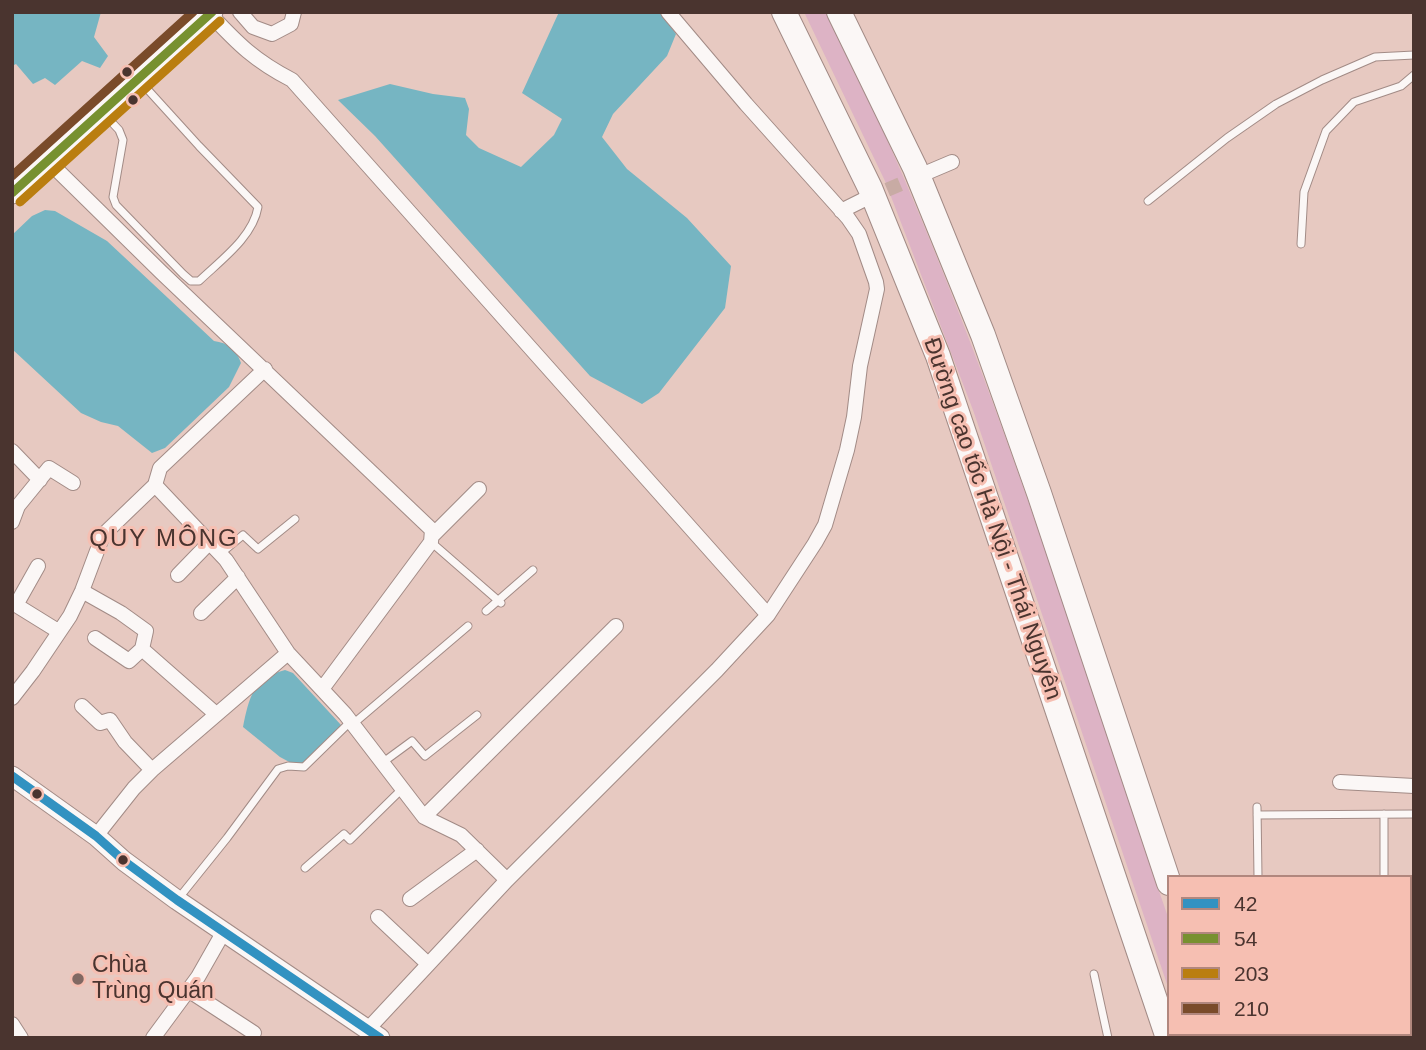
<!DOCTYPE html>
<html>
<head>
<meta charset="utf-8">
<style>
	body { margin:0 }
	#map { position:relative; width:1426px; height:1050px; overflow:hidden; background:#e7c9c1; font-family:Arial,sans-serif }
	canvas { display:block }
	.frame { position:absolute; inset:0; border:14px solid #4a342f; pointer-events:none }
	.legend { position:absolute; left:1167px; top:875px; width:245px; height:161px; box-sizing:border-box; background:#f6bfb2; border:2px solid #b1877e; margin:0; padding:9px 12px; list-style:none; font-size:21px; color:#4a342f }
	.legend li { display:flex; align-items:center; gap:14px; height:35px }
	.legend b { width:35px; border:2px solid #b1877e }
</style>
</head>
<body>
<div id="map">
<canvas width="1426" height="1050"></canvas>
<div class="frame"></div>
<ul class="legend">
<li><b style="height:9px;background:#3292c1"></b>42</li>
<li><b style="height:9px;background:#779130"></b>54</li>
<li><b style="height:9px;background:#ba7e10"></b>203</li>
<li><b style="height:9px;background:#7a4b2a"></b>210</li>
</ul>
</div>
<script>
const ctx = document.querySelector('canvas').getContext('2d');
ctx.lineJoin = 'round';
function paint(path, color) { ctx.fillStyle = color; ctx.fill(path, 'evenodd'); }
function stroke(path, color, width, dash) { ctx.strokeStyle = color; ctx.lineWidth = width; ctx.lineCap = dash ? 'butt' : 'round'; ctx.setLineDash(dash || []); ctx.stroke(path); }
function drawText(font, color, halo, rows, align = 'center') {
  ctx.font = font + ' Arial,sans-serif'; ctx.lineWidth = 6; ctx.setLineDash([]); ctx.textBaseline = 'middle'; ctx.strokeStyle = halo; ctx.fillStyle = color; for (const [text, x, y, turn = 0] of rows) {
    ctx.save(); ctx.translate(x, y); ctx.rotate((+turn || 0) * Math.PI / 180); ctx.textAlign = isNaN(turn) ? turn : align; if (halo) ctx.strokeText(text, 0, 0); ctx.fillText(text, 0, 0); ctx.restore();
  }
}
paint(new Path2D(`
	M804,12H827C972,302 1066,614 1169,920V990L973,410L885,181Z`), '#ddb3c5');
paint(new Path2D(`
	M12,12H101L94,37L108,56L100,68L82,61L55,85L45,78L33,84L16,64L12,66Z
	M559,12H660L676,34L667,56L613,114L602,137L627,169L687,218L731,266L725,308L659,393L642,404L590,376L375,136L338,100L390,84L433,94L465,98L469,109L466,135L479,148L521,167L554,135L562,119L522,93Z
	M45,210L55,211L107,241L214,341C228,343 236,349 241,363L229,387L165,448L152,453L118,426L101,422L81,413L12,349V235L32,216Z
	M285,670L293,673L341,725L311,760L295,765L280,757L243,727C249,698 253,678 285,670Z`), '#76b5c2');
stroke(new Path2D(`
	M868,198L924,174`), '#c8aba4', 14, [14, 7]);
const service = new Path2D(`
	M104,114L119,130L123,140L113,197L116,205L183,274L191,281H199C221,260 253,237 258,207L199,146L139,80
	M1148,201L1227,138L1276,104L1322,80L1375,57L1414,55
	M1301,244L1304,192L1326,131L1354,102L1401,86L1414,75
	M431,542L501,603
	M220,554L243,535L258,549L295,519
	M486,611L533,570
	M353,724L468,626
	M382,763L412,741L425,756L477,715
	M1257,807L1258,877
	M1257,815L1414,814
	M305,868L344,834L350,840L402,789
	M1384,877V814
	M178,899L227,838L278,769L288,766L304,767L350,722
	M1410,930H1414
	M1094,974L1108,1038`);
const minor = new Path2D(`
	M240,12L253,27L272,34L291,24L294,12
	M210,14C238,44 255,61 292,80L768,615
	M48,161L161,272L432,530L431,542L322,689
	M926,173L952,162
	M841,211L867,198
	M12,451L40,480
	M155,485L226,560L288,653L345,714L424,817L461,835L507,880
	M12,522L18,506L49,468L73,483
	M432,536L479,489
	M38,566L16,605L58,631
	M178,575L209,543
	M82,591L121,613L146,631L142,649L216,714
	M201,613L238,577
	M95,638L129,661L142,649
	M12,698L33,671L70,616L82,591L103,535L155,485L160,468L265,369
	M82,706L100,723L110,720L125,742L152,770
	M1340,782L1414,786
	M424,817L616,626
	M96,836L134,788L152,770L288,653
	M410,899L477,850
	M378,917L428,964
	M188,990L254,1033
	M12,1024L21,1038
	M368,1029L507,880L717,670L768,615L815,543L825,525L847,450L854,417L860,366L877,289L876,282L859,234L848,218L746,104L668,12
	M153,1038L198,977L223,933`);
const secondary = new Path2D(`
	M12,776L96,836L124,861L177,900L380,1038`);
const primary = new Path2D(`
	M12,193L212,12`);
const motorway = new Path2D(`
	M784,12L870,188L938,356L1168,1038
	M839,12L915,168L983,335L1039,493L1169,883
	M1219,1034L1221,1038`);
stroke(service, '#a28b86', 9);
stroke(minor, '#a28b86', 16);
stroke(secondary, '#a28b86', 21);
stroke(primary, '#a28b86', 23);
stroke(motorway, '#a28b86', 26);
stroke(service, '#fbf7f6', 7);
stroke(minor, '#fbf7f6', 14);
stroke(secondary, '#fbf7f6', 19);
stroke(primary, '#fbf7f6', 21);
stroke(motorway, '#fbf7f6', 24);
stroke(new Path2D(`
	M12,776L96,836L124,861L177,900L380,1038`), '#3292c1', 9);
stroke(new Path2D(`
	M12,193L212,12`), '#779130', 9);
stroke(new Path2D(`
	M20,202L220,21`), '#ba7e10', 9);
stroke(new Path2D(`
	M12,176L193,12`), '#7a4b2a', 9);
for (const [x, y, r, color] of [
	[127,72,6,"#4a342f"],
	[133,100,6,"#4a342f"],
	[37,794,6,"#4a342f"],
	[123,860,6,"#4a342f"],
	[78,979,7,"#816862"]
]) { const dot = new Path2D(); dot.arc(x, y, r, 0, 2 * Math.PI); ctx.fillStyle = color; ctx.fill(dot); stroke(dot, '#f6bfb2', 2.5); }
drawText('23px', '#4a342f', '#f6bfb2', [
	["Đường cao tốc Hà Nội - Thái Nguyên",992,519,71]
]);
drawText('23px', '#4a342f', '#f6bfb2', [
	["Chùa",92,966],
	["Trùng Quán",92,992]
], 'left');
ctx.letterSpacing = '2px';
drawText('24px', '#4a342f', '#f6bfb2', [
	["QUY MÔNG",164,539]
]);
ctx.letterSpacing = '0px';
</script>
</body>
</html>
